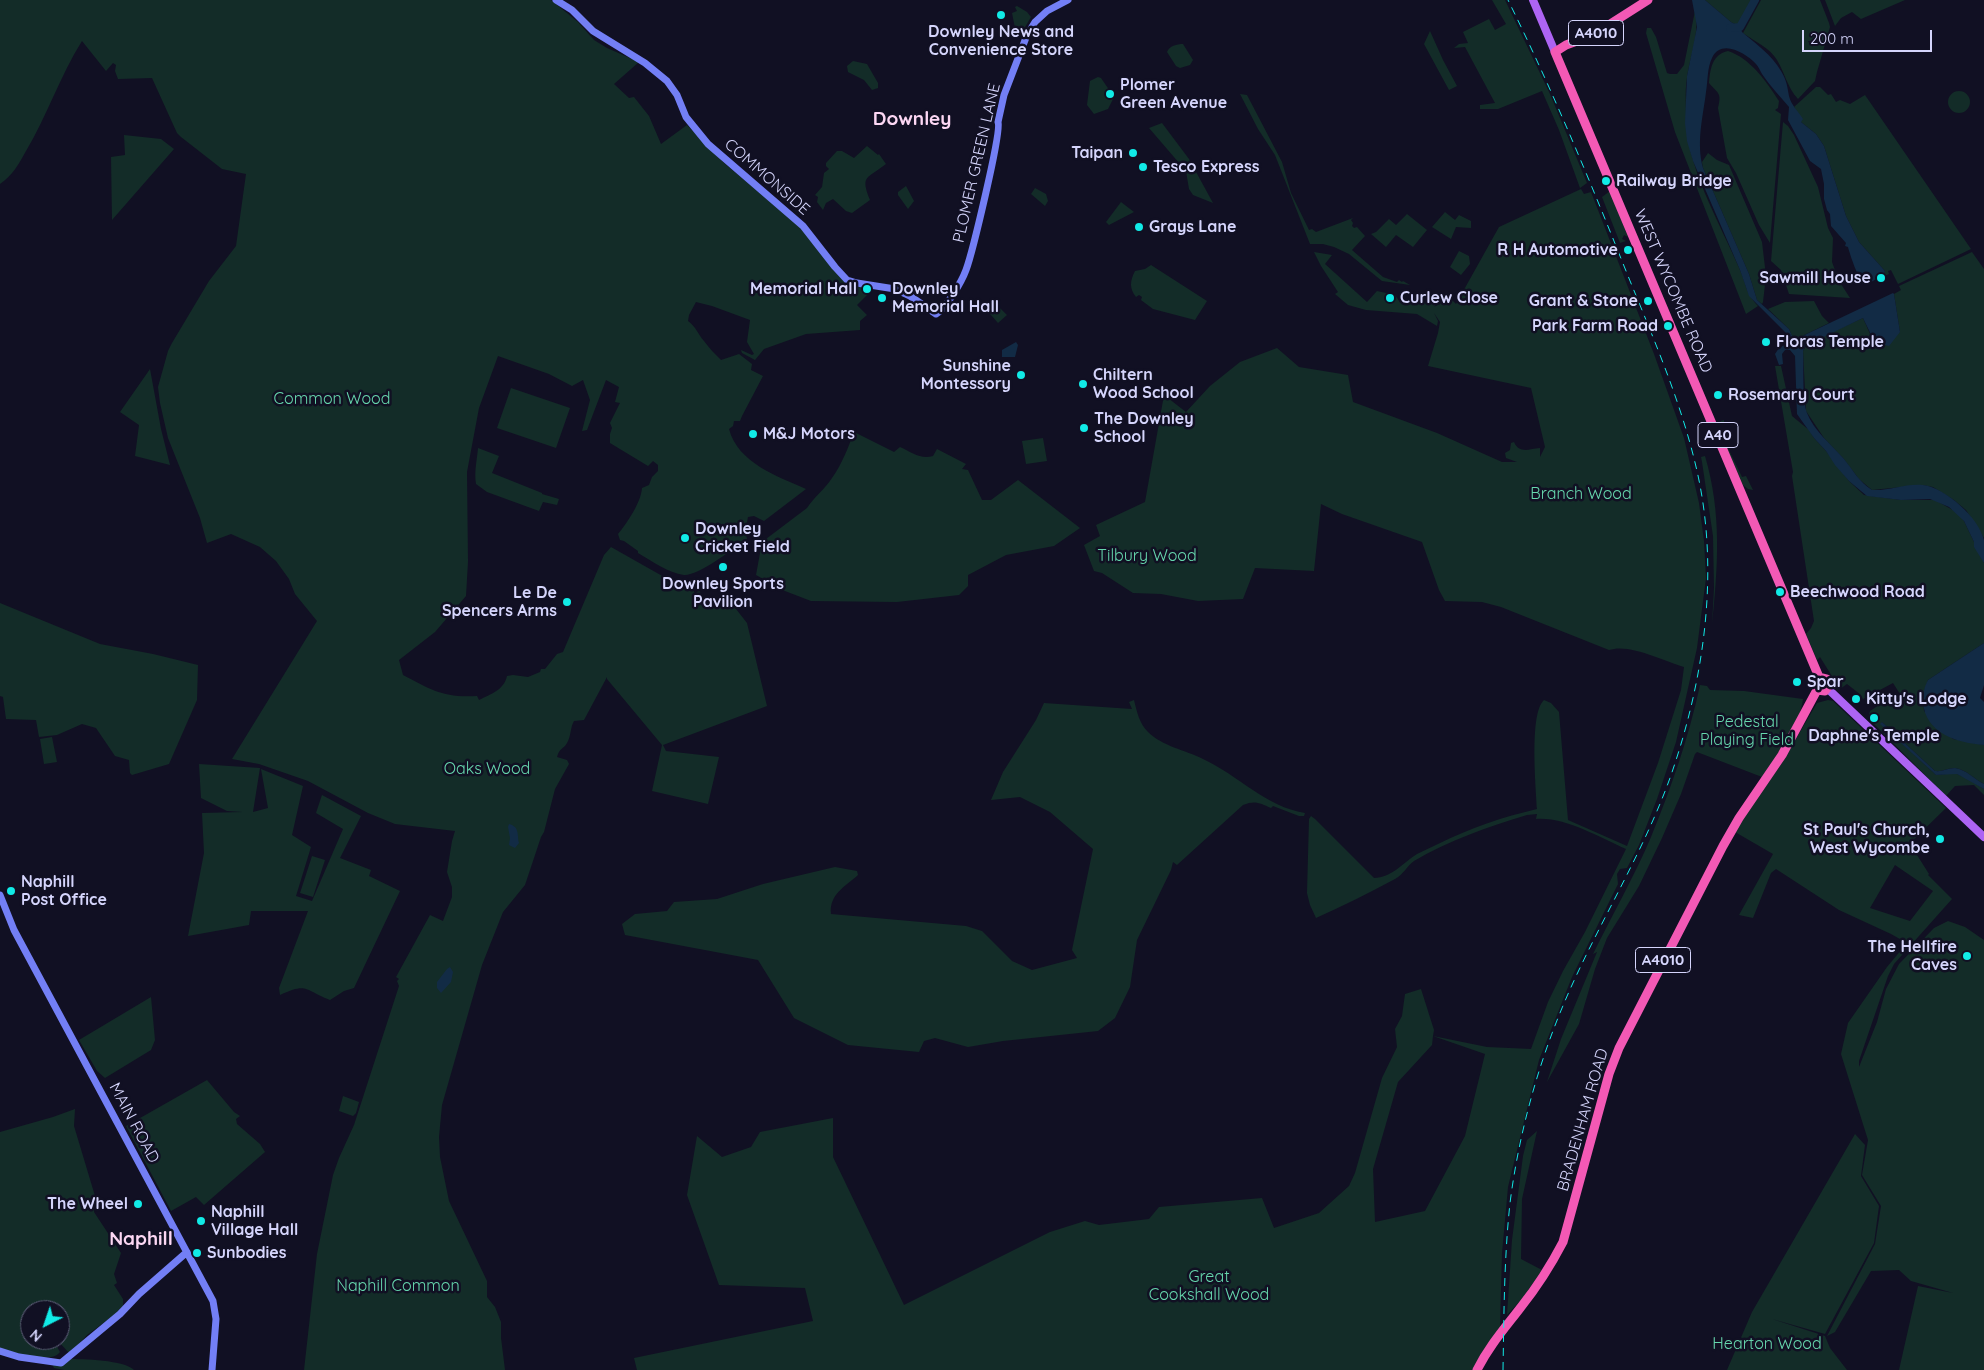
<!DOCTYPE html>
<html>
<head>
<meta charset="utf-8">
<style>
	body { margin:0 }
	#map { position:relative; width:1984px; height:1370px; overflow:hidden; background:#111023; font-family:Quicksand,sans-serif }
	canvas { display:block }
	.north { position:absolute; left:20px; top:1300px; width:50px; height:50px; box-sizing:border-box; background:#111023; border:1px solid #5f5f7a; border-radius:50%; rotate:221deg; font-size:14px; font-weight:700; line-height:20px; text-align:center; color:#d5d5fc }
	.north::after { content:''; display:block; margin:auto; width:18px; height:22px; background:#11ebe7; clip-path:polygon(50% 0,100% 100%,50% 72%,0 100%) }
	.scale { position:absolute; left:1802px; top:30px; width:130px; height:22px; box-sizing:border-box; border:2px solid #d5d5fc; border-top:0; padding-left:6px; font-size:15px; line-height:18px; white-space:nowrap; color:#d5d5fc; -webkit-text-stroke:4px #111023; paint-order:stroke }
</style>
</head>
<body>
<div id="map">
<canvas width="1984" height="1370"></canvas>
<div class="north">N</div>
<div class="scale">200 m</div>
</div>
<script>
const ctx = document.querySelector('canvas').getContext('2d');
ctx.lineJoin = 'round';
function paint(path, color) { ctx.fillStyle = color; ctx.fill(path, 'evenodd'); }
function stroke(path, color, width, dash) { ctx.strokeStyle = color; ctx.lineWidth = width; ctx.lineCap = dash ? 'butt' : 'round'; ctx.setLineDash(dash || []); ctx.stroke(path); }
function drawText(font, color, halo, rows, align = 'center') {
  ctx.font = font + ' Quicksand,sans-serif'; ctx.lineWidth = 5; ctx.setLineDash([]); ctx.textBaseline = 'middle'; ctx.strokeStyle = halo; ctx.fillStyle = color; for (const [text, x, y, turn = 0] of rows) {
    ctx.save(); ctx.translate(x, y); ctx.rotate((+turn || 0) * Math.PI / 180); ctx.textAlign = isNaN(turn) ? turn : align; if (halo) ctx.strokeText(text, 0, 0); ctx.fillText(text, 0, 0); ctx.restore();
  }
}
paint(new Path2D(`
	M0,0H551L578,22L594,40L607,48L639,62L614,84L629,98L634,97L649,116L661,144L687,125L724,163L798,225L852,285L873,289L857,305L867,315L860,321V330L806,334L764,349L755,360L742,353L741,350L752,355L754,354L747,342L750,320L712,306L696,302L689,315L688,321C697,328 697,333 704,341C709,348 715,354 721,360L739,354L752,364L751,370L763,376L742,416L740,421H734L733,426L729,429C738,463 777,476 806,489L764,521L754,516L748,517L746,527L741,528L746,534L747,539C735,548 698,576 684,575C668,573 652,561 638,553V551L624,541L620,540L618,534C628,522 641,502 642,488L649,485L652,477L658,471V465L653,461L648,466L610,443V434L612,428L610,423L620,403L615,402L619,387L606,380L587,430L582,431L590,400L583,380L572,386L549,374L498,356L479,408L467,472L468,562L466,596L435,632L399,660L403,675C432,690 443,698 477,696L479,700C491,694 504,690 507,676L513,675L528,677L540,672L541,669H545L557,654L563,652L604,555L611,547L680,586L692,587L695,594L699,590L706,604L729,600L747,623L767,706L663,745L666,751L719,757L708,804L652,791L662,745L607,679V677L584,720L574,721C570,728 571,737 567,743C563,750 560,747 557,757L567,760L569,764L555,789L544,832L541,837L525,885L503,912L482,965L442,1105L439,1137L440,1157L449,1201L487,1281V1297L495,1307L501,1322V1338L505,1370H304L317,1254L333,1175L339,1158L354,1125L399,986L397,981L399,979L396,977L430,915L443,921L452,897V887L447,872L452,841L455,831L395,824L368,813L308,781L259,764L232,759L317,621L295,594L289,579L276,561L260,547L231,534L207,543L200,518L168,438L160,403L158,387L168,351L172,343L209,281L236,246L246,174L222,169L181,137L177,133L152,78L118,79L115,71L116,65L113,63L106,71L82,41C60,76 47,116 26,151C19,164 12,176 0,184Z
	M1492,0H1505L1550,94L1587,183L1580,188L1559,130L1542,91L1498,109H1480V105L1495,103L1465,47L1454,48L1459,44L1468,43L1463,32L1489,19L1495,30L1506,24Z
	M1705,0H1755L1740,27L1731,22Z
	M1761,0H1820L1829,23L1830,27L1817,72L1815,81L1798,99C1787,87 1785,73 1777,60C1770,48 1754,41 1743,33Z
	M1825,0H1905L1861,19L1852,12L1841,18L1835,26Z
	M1017,6L1027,12L1031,17L1021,34L1015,28L1012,13L1017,11L1015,7Z
	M1695,11C1700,34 1690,56 1687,78C1685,89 1686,101 1686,113C1684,163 1720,223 1740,270C1747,286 1745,292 1758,306L1746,314L1675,132L1646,33L1647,28H1651L1656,37L1667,73L1670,74H1677L1684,65Z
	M1430,31L1443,60L1457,86L1449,90L1424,44Z
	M1183,44L1193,60L1190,65L1180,68L1176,66L1167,52C1169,46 1177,44 1183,44Z
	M1728,51C1750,58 1767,82 1779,101L1778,108L1775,110L1781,114L1770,243L1759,225L1736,173L1727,158L1718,108C1722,92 1718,94 1709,83C1710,70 1712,54 1728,51Z
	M853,61L867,64L878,83V88L872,90L864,80L848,72L847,66Z
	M1098,77L1101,78L1114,97L1108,109L1094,114L1087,105L1090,81Z
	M1816,87H1820L1828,95L1831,94L1836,102L1840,100L1850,104L1865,95L1971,249L1898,284L1891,270L1888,271L1889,274L1882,277L1885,271L1859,242L1846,216L1824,146L1816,134L1801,122L1794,107Z
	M1948 102a11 11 0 1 1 22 0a11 11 0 1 1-22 0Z
	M1240,94L1247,95L1282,162L1291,193L1309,230L1312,229L1316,232L1353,218L1351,220L1353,223L1352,226L1354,228L1357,227L1365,236L1352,250L1383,277L1397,282L1399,280L1402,282L1403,281L1410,285L1382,281L1349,254L1334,247L1323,244H1310L1275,155L1258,129Z
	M1783,122L1788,126L1794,135L1818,187L1828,228L1833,238L1832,262L1839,281L1850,298L1789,294L1781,270L1771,261Z
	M1162,123L1189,159L1213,203L1193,195L1189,189L1186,171L1149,128Z
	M124,135L161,139L174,149L112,220L111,157L125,155Z
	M867,146L878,155L879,154L886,164C867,179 860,175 870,200L852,213L846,211L833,199L826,203L823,210L817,202L818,197L815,195L822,187L824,173L829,169L826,166V163L837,151H842L854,158Z
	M1708,153L1717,160L1729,165L1762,242L1766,276L1763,302L1762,304L1757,300L1749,274L1703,168L1702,162Z
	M906,186L914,201L908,209L898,195V192Z
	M1035,188L1046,194L1048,201L1045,206L1031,194Z
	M1581,189L1584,194L1591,192L1654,354L1684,438L1699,503L1704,541L1706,578L1697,648L1676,742L1657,799L1639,845L1627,868L1620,869L1617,874L1618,884L1572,977L1539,1060L1508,1187L1502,1253L1500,1327L1473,1370H637L634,1358L813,1321L805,1288L719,1285L687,1195L697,1136L722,1157L751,1147L760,1132L833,1118V1157L904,1305L1050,1232L1085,1221L1099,1225L1149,1219L1159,1207L1262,1198L1274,1228L1319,1213L1349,1186L1355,1173L1382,1078L1397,1047L1395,1029L1402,1016L1405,994L1421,989L1434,1030L1433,1036L1487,1047L1531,1049L1548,1002L1563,971L1585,932L1626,849C1598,837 1566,817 1536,819L1537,814L1527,815C1488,827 1449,840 1414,861C1407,866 1403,875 1395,879C1369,893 1343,906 1316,918L1310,905L1307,893L1309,819L1311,816L1315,819L1374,878C1391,878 1403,863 1417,854C1424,851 1431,847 1438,844C1470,828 1503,817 1537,809C1536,788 1529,713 1544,700L1551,703L1559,712L1568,820L1627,846L1658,763L1681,690L1684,667C1664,661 1629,643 1609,650L1501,607L1482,602L1445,601L1439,590L1422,542L1342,514L1321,504L1314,571L1255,568L1243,599L1198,601L1161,594L1133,593L1102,573L1094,571L1084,545L1100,536L1096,525L1145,502L1164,395L1186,412L1210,386L1240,362L1277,348L1299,367L1348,375L1353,402L1437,433L1502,462H1517L1506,458L1505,453L1510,450L1511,443L1514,442C1519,454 1529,449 1540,448V457L1545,447L1531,388L1428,366L1438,333L1440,322L1434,313L1438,321L1437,326L1417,314L1366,310L1348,305L1335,294L1338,292L1321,266L1314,252L1332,255L1325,264L1367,302L1377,291L1395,295L1400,302C1409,304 1416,301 1423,296L1438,303L1434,307L1450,298L1456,304L1499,227ZM1433,1036L1485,1054L1465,1136L1425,1211L1375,1222L1373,1169L1398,1082L1432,1045Z
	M1610,191L1628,237L1624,235L1622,239L1626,241L1620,243L1602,197Z
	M1121,202L1134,212L1109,225L1106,222Z
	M1445,212L1455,220L1459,215L1471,221V228L1456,227L1451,239L1432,227Z
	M1407,214L1427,230L1413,247L1396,235L1386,247L1371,234L1376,232L1389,219L1396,225Z
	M1459,251L1469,256L1470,264L1461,275L1450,267Z
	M1972,252L1984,269V538L1966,510L1954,500L1933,487L1922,485L1872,490L1859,479L1843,458L1824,438L1806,411L1803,351L1808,343L1863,318L1874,343L1900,332L1894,294L1901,290L1899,286Z
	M1151,265L1207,301L1195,320L1153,309L1141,300L1142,297L1139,295L1136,297C1129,288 1130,281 1135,271L1145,269Z
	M992,300L1007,315L998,323L984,307Z
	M1814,301L1822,316L1829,323L1794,340L1789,329L1768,309L1785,302Z
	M1775,366H1781L1792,416L1809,430L1814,438L1826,451L1849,481L1864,495L1901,500H1935L1958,513L1964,521L1984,563V643L1928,680L1923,695L1924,711L1953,739L1984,745V784C1974,779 1967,770 1955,768C1948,768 1942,772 1935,771L1882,722L1881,724L1936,775L1955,773L1970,780L1984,789V795L1974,785L1955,786L1946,796L1868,718L1870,711L1894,695L1900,694L1893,683L1863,699L1861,695L1847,684L1840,689L1820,657L1817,660L1806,634L1811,628L1814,621L1792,476L1793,472Z
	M150,369L161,429L170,465L135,456L139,425L120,412Z
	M511,388L570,408L556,448L497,428Z
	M1724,420L1725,442L1742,477L1746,476L1753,490L1748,489L1743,485L1719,431L1718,425L1721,421Z
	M854,432L894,452L900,447C911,452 921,460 933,456L937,449L966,464L962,469L968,470L982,500H991L1018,480L1080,528L1054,546L1006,555L968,575V586L959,595L897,602L811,601L785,591L756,575L762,542L807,508C814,497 825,489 832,478C842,464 848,448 854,432Z
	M1043,438L1047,461L1026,464L1022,441Z
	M478,448L499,456L492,473L542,493V494L559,499L557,505L543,502L539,511L487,492L476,484C474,472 477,460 478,448Z
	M1705,456C1722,514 1718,566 1712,625L1714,588L1713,536L1702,462L1701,457Z
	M0,603L100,644L153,654L198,665L197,700L169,764L132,775L130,773L129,760L115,756L96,728L82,724L57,735L39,737L36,720L6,719L3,697L0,696Z
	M1700,685L1707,686L1710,690L1744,691L1803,699C1800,725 1777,755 1762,777L1697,752L1695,754L1681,794L1662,838L1639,886L1607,938L1595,969L1579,1024L1547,1082L1561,1039L1597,952L1593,954C1612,915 1634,877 1651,837C1671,788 1689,737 1700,685Z
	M1134,700C1137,712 1139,723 1148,732C1162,746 1185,750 1203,759C1238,775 1266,807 1305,813L1304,816H1299L1273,806L1271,808C1260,803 1255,800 1243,805L1177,865L1173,862L1171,870L1137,940L1130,987L1115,1018L1098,1031L1003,1041L968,1047L935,1038L924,1041L919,1052L848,1045L794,1018L758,960L625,935L622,924L635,914L667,911L674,902L717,899L763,884L835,867L857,871L858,875C845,887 829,894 831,914L966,926L982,931L1012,961L1032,970L1077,958L1072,950L1093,849L1050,812L1020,797L991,800L1003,772L1036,720L1044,703L1132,709L1129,702Z
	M1828,700L1833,701L1946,808L1905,848L1914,852V854L1917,855L1929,874L1928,875L1952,899L1894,964L1888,976L1859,1061V1067L1877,1022L1886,989L1899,964L1934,928L1948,921L1965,927L1984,940V1370H1899L1918,1286L1953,1293L1911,1281L1899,1270L1871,1271L1835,1332L1827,1336L1875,1244L1881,1206L1862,1175L1868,1140L1841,1054L1848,1023L1887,967L1907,943L1891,934L1839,910L1776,869L1771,873L1753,918L1739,915L1773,854L1735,832L1750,807L1780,766L1817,703ZM1895,865L1933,891L1910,921L1870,908Z
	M52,737L57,762L44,764L40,739Z
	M199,764L260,768L253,812L268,808L261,769L303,786L292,835L311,847L296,896L312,901L343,829L316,813L322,795L361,816L340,858L371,870L369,876L400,891L354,988L344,991L330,1000C304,990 308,982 280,995L279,988L308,911H251L249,925L188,936L204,853L202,813L243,812L227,811L201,798Z
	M312,856L325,860L313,897L300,893Z
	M151,997L155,1040L151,1050L105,1078L97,1071L79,1040Z
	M207,1080L234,1112L240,1116L236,1119L237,1124L260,1144L265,1152L204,1205L196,1197L171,1211L126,1126Z
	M343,1096L359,1102L356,1113L353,1116L339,1111Z
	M75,1109L74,1126L95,1196L94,1212L121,1253L114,1274L117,1283L114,1285L123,1299V1306L113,1316L87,1335L70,1354L58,1341L55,1343L60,1352C50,1365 14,1352 0,1349V1132L53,1117ZM30,1310H60V1340H30Z
	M1537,1131L1522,1199L1521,1259L1542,1270L1522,1299L1507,1315L1512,1240L1523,1156L1527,1140Z
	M1855,1134L1865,1145L1861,1176L1879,1206L1874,1243L1825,1334L1772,1319L1825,1336L1830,1348L1847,1370H1727L1752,1312Z
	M69,1359C82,1359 125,1360 134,1370H64L54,1368L52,1364Z`), '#132c28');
paint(new Path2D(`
	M1692,0H1705L1731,22L1740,27L1742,32C1755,43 1772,55 1781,71C1787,81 1787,86 1789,96C1791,105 1798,111 1803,119L1801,122L1816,134L1824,146L1846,216L1859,242L1885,271L1883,275L1868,284L1866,281L1863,283C1858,278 1850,255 1848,247L1845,246L1846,243L1831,226L1830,214L1827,210L1824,199V184L1821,169L1810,161L1788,120L1789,107C1780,96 1770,86 1762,74C1760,71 1759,67 1756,64C1746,53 1721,38 1712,58C1707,68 1708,81 1706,92C1703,117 1696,142 1703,168L1749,274L1757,300L1789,329L1794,340L1893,293L1894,294L1900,332L1889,346L1875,343L1863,318L1805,346L1803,351C1804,367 1802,399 1807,413C1814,431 1831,444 1844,459C1853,470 1859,482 1872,490C1889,491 1906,483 1923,485C1946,488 1979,518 1984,540C1984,547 1984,556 1984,563L1974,547V542L1964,521L1949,507L1930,499L1901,500L1867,496L1849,481L1835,465L1826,451L1814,438L1797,414L1795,356L1790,350H1785L1782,354L1783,364L1779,365L1775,354L1779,348L1792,341V339L1749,296L1740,270L1693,161L1687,141L1685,123L1687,76L1697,27Z
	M1016,342L1018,345L1015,357H1002V350Z
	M1984,643V685L1980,698L1984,702V745C1957,743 1925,733 1923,702C1923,694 1924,687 1928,680Z
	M1882,722L1935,771C1942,772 1948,768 1955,768C1967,770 1974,779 1984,784V789L1957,774L1936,775L1880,724Z
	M509,824C520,827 517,835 519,843L515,848L509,845L510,838L508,827Z
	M450,967L453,972L451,982L441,993L437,988V982L447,969Z`), '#122b45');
stroke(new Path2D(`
	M1730,28L1740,27L1755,0`), '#122b45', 8);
stroke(new Path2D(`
	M556,0L572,10L593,31L645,63L667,81L677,95L686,117L708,144L803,226L835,267L847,280L857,283L895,289L910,296L936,314C946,309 962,281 966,270C972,254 1002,131 998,122L1004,95L1027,35L1035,22L1047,11L1068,0
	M0,895L14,930L213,1301L216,1319L212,1370
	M0,1351L19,1357L61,1363L120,1314L139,1294L187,1252`), '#737ff5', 7);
stroke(new Path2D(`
	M1533,0L1555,52
	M1827,688L1984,837`), '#ad64f3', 8);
stroke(new Path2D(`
	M1648,0L1593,35L1566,45L1555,52L1819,677
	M1817,690L1825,691L1829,685L1827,679L1819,677
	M1477,1370C1489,1346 1505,1328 1521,1307C1537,1287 1551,1265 1563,1242L1609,1074L1619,1048L1723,846L1739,818L1782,755L1817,690`), '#f359b5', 9);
stroke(new Path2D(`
	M1503,1370C1504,1314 1504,1259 1510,1203C1519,1132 1539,1060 1568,994C1600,921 1643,853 1670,778C1704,681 1720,572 1697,471C1681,400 1651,333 1624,266C1588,176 1551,87 1508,0`), '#11ebe7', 1, [8, 6]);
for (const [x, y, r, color] of [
	[1001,15,5,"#11ebe7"],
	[1110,94,5,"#11ebe7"],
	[1133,153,5,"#11ebe7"],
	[1143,167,5,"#11ebe7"],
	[1606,181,5,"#11ebe7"],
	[1139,227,5,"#11ebe7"],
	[1628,250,5,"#11ebe7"],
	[1881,278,5,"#11ebe7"],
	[867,289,5,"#11ebe7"],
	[882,298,5,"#11ebe7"],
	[1390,298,5,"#11ebe7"],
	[1648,301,5,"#11ebe7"],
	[1668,326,5,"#11ebe7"],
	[1766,342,5,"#11ebe7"],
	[1021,375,5,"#11ebe7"],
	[1083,384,5,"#11ebe7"],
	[1718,395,5,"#11ebe7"],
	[1084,428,5,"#11ebe7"],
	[753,434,5,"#11ebe7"],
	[685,538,5,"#11ebe7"],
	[723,567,5,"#11ebe7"],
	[1780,592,5,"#11ebe7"],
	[567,602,5,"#11ebe7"],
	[1797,682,5,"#11ebe7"],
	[1856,699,5,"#11ebe7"],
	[1874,718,5,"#11ebe7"],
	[1940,839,5,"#11ebe7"],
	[11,891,5,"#11ebe7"],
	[1967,956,5,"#11ebe7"],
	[138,1204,5,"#11ebe7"],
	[201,1221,5,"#11ebe7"],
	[197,1253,5,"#11ebe7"]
]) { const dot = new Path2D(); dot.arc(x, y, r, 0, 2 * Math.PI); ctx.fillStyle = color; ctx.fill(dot); stroke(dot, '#111023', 2); }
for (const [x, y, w] of [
	[1596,33,55],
	[1718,435,40],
	[1663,960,55]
]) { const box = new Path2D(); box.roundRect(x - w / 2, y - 12.5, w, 25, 4); ctx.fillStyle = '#111023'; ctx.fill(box); stroke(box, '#d5d5fc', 1); }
drawText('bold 15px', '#d5d5fc', null, [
	["A4010",1596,33],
	["A40",1718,435],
	["A4010",1663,960]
]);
drawText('bold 16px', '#d5d5fc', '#111023', [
	["Downley News and",1001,32,"center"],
	["Convenience Store",1001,50,"center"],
	["Plomer",1120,85],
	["Green Avenue",1120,103],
	["Taipan",1123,153,"right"],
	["Tesco Express",1153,167],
	["Railway Bridge",1616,181],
	["Grays Lane",1149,227],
	["R H Automotive",1618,250,"right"],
	["Sawmill House",1871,278,"right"],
	["Memorial Hall",857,289,"right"],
	["Downley",892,289],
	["Memorial Hall",892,307],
	["Curlew Close",1400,298],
	["Grant & Stone",1638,301,"right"],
	["Park Farm Road",1658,326,"right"],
	["Floras Temple",1776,342],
	["Sunshine",1011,366,"right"],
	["Montessory",1011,384,"right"],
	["Chiltern",1093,375],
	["Wood School",1093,393],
	["Rosemary Court",1728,395],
	["The Downley",1094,419],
	["School",1094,437],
	["M&J Motors",763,434],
	["Downley",695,529],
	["Cricket Field",695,547],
	["Downley Sports",723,584,"center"],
	["Pavilion",723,602,"center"],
	["Beechwood Road",1790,592],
	["Le De",557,593,"right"],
	["Spencers Arms",557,611,"right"],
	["Spar",1807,682],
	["Kitty's Lodge",1866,699],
	["Daphne's Temple",1874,736,"center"],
	["St Paul's Church,",1930,830,"right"],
	["West Wycombe",1930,848,"right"],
	["Naphill",21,882],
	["Post Office",21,900],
	["The Hellfire",1957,947,"right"],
	["Caves",1957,965,"right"],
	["The Wheel",128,1204,"right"],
	["Naphill",211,1212],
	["Village Hall",211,1230],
	["Sunbodies",207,1253]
], 'left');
drawText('16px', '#d5d5fc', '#111023', [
	["PLOMER GREEN LANE",977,163,-77],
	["COMMONSIDE",767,177,41],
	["WEST WYCOMBE ROAD",1673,291,67],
	["BRADENHAM ROAD",1583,1120,-74],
	["MAIN ROAD",134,1123,62]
]);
drawText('16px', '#66d7ad', '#111023', [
	["Common Wood",332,399],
	["Branch Wood",1581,494],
	["Tilbury Wood",1147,556],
	["Pedestal",1747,722],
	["Playing Field",1747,740],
	["Oaks Wood",487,769],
	["Great",1209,1277],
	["Cookshall Wood",1209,1295],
	["Naphill Common",398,1286],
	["Hearton Wood",1767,1344]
]);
drawText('bold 19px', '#fcd7f3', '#111023', [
	["Downley",912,119],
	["Naphill",141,1239]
]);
</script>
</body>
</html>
